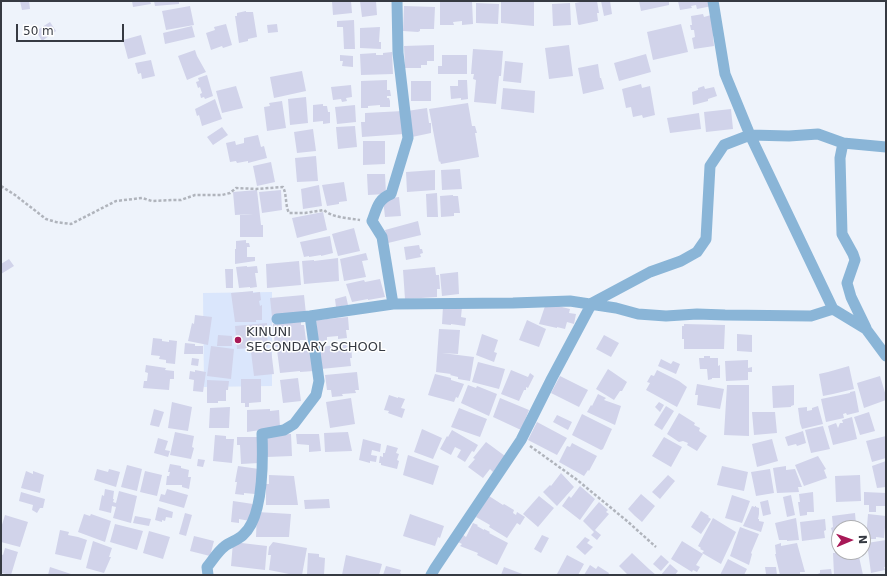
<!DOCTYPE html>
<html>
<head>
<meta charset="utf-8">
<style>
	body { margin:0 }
	#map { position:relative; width:887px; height:576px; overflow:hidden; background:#eef3fb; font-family:"DejaVu Sans",sans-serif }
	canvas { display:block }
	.frame { position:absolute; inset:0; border:2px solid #363a42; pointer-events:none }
	.north { position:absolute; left:831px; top:520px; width:40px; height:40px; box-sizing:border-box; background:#fff; border:1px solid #afb0b3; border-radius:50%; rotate:88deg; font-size:11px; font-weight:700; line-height:16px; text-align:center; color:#363a42 }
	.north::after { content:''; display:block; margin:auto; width:14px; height:18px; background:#a81957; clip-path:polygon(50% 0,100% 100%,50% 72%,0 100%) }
	.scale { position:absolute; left:16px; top:24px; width:108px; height:18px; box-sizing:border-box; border:2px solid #363a42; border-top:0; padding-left:5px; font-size:12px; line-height:14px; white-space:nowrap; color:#363a42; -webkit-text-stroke:3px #fff; paint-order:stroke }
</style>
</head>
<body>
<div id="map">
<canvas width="887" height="576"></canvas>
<div class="frame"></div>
<div class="north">N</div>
<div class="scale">50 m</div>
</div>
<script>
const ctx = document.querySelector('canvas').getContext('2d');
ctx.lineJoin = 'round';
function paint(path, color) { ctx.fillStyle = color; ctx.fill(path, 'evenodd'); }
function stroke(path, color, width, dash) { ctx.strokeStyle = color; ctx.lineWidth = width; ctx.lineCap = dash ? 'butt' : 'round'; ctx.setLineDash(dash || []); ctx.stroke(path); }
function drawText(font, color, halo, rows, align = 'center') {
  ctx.font = font + ' "DejaVu Sans",sans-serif'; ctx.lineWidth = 3; ctx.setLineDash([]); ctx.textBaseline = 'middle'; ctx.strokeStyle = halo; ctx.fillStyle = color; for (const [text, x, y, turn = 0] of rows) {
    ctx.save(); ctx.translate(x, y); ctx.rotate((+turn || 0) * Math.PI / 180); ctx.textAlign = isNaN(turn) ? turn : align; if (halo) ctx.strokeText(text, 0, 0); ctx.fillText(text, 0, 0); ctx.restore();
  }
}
paint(new Path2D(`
	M272,292V386L204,387L203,293Z`), '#dae6fc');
paint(new Path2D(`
	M20,1H29L30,9L22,10Z
	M132,1H150L151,4L133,7Z
	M154,1H179V4L155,6Z
	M332,1H351L352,13L333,15Z
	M360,1H376L377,15L362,17Z
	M462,1H472L473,24L462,25V21L453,22L454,25H440V2Z
	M501,1L534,2V26L501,23Z
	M586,1H597L599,13H597L598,21L579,25L578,24L575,3Z
	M601,1H610L612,14L604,16Z
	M639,1H669V5L641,11Z
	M678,1H711L712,6L697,9L696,5L691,6L692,8L680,10Z
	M476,3L499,4L498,24L476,23Z
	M570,3L571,25L553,26L552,4Z
	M190,6L194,25L166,30L162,11Z
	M404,6L435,7L434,29H420V31L418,32L403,31Z
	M246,11V12H253L257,37L248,39V41L239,43L235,16H237V13Z
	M703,14L704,17L711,15L715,36H713L714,46L694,49L692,38L695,37L694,30H691L690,25H692L691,16Z
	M354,20L355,49H344L343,27H337V21Z
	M50,22L56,31L42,41L36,31Z
	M226,24L232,45L223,48L222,46L211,50L206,33L215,30L214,27Z
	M277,24L278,32L268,33L267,25Z
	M681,24L688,52L653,60L647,32Z
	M192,26L195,37L165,44L163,33Z
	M380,27L379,42H381V49L360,48V28Z
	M141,35L146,54L128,59L123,40Z
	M434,45V61H427V65H421V68H405L404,46Z
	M569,45L573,76L549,79L545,48Z
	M473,49L503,51L501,76H499L496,104L474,102L476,80L473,79L474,74H471Z
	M195,50L197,56L206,72L187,80L178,56Z
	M392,52L393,74L361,75L360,54L376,53V55H383V53Z
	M646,54L651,72L619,81L614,63Z
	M340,55L353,56V67L342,66L343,61H340Z
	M442,55H467V74H438V66H442Z
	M151,60L155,76L142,79L141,73L138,74L135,63Z
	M505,61L523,63L521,83L503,81Z
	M598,64L600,78H601L604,89L583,94L578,68Z
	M302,71L306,91L274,98L270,77Z
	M207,75L213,96L205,99L204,97L201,98L200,94L202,93L200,87L198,88L196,82L199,81L198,78Z
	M387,80V90H390L391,96H387V98H389L390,101V107H380V105L368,106V108H361V81Z
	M458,80H467L468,99L461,100V98L451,99L450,86H458Z
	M411,81H431V101H411Z
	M641,84L642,88L650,86L655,115L643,118L642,115L633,117L631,107L626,108L622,89Z
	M351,85L352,97L346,98L347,101L342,102L341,99L333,100L331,87Z
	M236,86L243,108L222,113L216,91Z
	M704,86L705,89L714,87L717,96L708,99V101L693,105L692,92L698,90V88Z
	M503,88L535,91L534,113L501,109Z
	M306,97L308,123L290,125L288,99Z
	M215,99L222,119L202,126L199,115L197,116L195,109Z
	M282,101L286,128L267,131L264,107L270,106L269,103Z
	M468,103L472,126H475L477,133H475L479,157L441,164L440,161L439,162L429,109Z
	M323,104V106H327L328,112H330V123L323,124V121L313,122V105Z
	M355,105L356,122L337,124L335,107Z
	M427,108L429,123H431V133L412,137L407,111Z
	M731,109L733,129L706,132L704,112Z
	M403,111L404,134L362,137L361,122H365V113Z
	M699,113L701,129L670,133L667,118Z
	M355,126L357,147L338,149L336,127Z
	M222,127L228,135L213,145L207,137Z
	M313,129L316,151L297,153L294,132Z
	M258,135L261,147L264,146L267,158L248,163V161L237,163L236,161L230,162L226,143L235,141L236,145L244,143V138Z
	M363,141H385V164L363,165Z
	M316,156L318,181L297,182L295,158Z
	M271,162L275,182L257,186L253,166Z
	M460,169L462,189L442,190L441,170Z
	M435,170V190L407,192L406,172Z
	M367,174H385L386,194L368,195Z
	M344,182L347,201L339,202V204L327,206L322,185Z
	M319,185L322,206L303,209L301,189Z
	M257,190L261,225H263V237H240V215L253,214L235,215L233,192Z
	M281,190L282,210L262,213L259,192Z
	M437,193L438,217H427L426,194Z
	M453,195V196H458L460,213H454V216L441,217L440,196Z
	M399,197L401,216L385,217L383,199Z
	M323,212L327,230L297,238L292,218Z
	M418,221L421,235L388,243L385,230Z
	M354,228L360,251L338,256L332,234Z
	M330,236L333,253L321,256V255L309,257V256L304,257L300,242Z
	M246,240V243H249L250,247H247V257H255V261L235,264V249H236V241Z
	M419,245L420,249H422L423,253L420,254L421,257L406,260L404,247Z
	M366,253L368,260L362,261L366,277L344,281L340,259Z
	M338,258L339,281L304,284L302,261L314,260V261Z
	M9,259L14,266L1,274V264Z
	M299,261L301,285L267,288L266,264Z
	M247,266V267L257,266L258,273H255L257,287L250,288V287L239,288L236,267Z
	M435,267L436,275H439L440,289H437V297L405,299L403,270Z
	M225,269H233V288H226Z
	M458,272L459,294L442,296L440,274Z
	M380,279L385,297L368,300V299L352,302L346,284L364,280L365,282Z
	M253,291V293L260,292L261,300L259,301L260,306L262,305V320H256V322H235L231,293Z
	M304,295L306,314L272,317L270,298Z
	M346,296L348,305L336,307L335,299Z
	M546,303L570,309L569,313L576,314L574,324L567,322L565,329L557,327V328L539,324Z
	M443,306L462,307L461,317L466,318L465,326L451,324V325L442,324Z
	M195,315L212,317L208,345L188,341L192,323L194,324Z
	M348,317L349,330H346L347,338L338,339V336L327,337V340L318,342L316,320Z
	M527,320L546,329L539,347L519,340Z
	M301,322V325H304L306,340H300V343H295V345L275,347L273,324Z
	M267,323V328L272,327V332H267L268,347L237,349L235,326Z
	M684,324L725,325L724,349H684V339H682V326H684Z
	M439,329L460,330L458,354L442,353L474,357L470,381L458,379V377L450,375L451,374L436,372Z
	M482,334L498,340L494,352L497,353L494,362L476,355Z
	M737,334L752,335V352L737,351Z
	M218,335L232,336V346H217Z
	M604,335L619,343L611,357L596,349Z
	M153,338L162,339V341L169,342V340L177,341L175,364L166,363V360L159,359L160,356L151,355Z
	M185,343L195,344V346H203V354H184Z
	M351,344L352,358H350L351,366L321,369L319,352H321V347L335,345V348L343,347L342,345Z
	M211,346L234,349L231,379L207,376Z
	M310,347L314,371L300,372V371L280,373L277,350Z
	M271,349L274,374L254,376L251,352Z
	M704,356H710V358H718V366L720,365V378H712V379L708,380L707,369H700L699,358H704Z
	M192,358L199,359L198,366L191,365Z
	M661,359L671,364L673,361L680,364L676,374L658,366Z
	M748,360V368L752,367V372H748V380L726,381L725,361Z
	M478,362L505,369L499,389L472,382Z
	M146,365L166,368L165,370L174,371V379H170L169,390L143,388L144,381H147L148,373L145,372Z
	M849,366L854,389L833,394L828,372Z
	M608,369L627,382L622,391H620L614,400L596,389Z
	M195,370L206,372L203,392L193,391L194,380L189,379L190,371L195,372Z
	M511,370L528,377L530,373L534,376L528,388L526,387V390H524L519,401L501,394Z
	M657,370L679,381L687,387L677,407L646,390L650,383L647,382L651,375L654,376Z
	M357,372L359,390H355L356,393L342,394L343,396L332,397L331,390H327L325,375Z
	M828,372L833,394L823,396L819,374Z
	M435,374L451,378V380L464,384L458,398L456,397L454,402L428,395Z
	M560,376L588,390L579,407L551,393Z
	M880,376L886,396V400L864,408L857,383Z
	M298,378L301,401L283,403L280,380Z
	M241,379H261V402L249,403V407H245V403H241Z
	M207,380L229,381L228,390H226V401H218V403H207Z
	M697,384L724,389L720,409L697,405L698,395H695Z
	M468,385L476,388L477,386L497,394L489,416L461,403Z
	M727,385H749V436L724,435Z
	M794,385V405L791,406V407L773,408L772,386Z
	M855,391L859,412L847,415L846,413L843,414L844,418L826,422L821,399L850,393V392Z
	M598,394L606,398L604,400L621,406L615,425L587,412L591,405L592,406Z
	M389,395L398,398V397L405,399L401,408L405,409L402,418L388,413L389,411L384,410Z
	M351,398L355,424L330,428L326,402Z
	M500,398L529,410L521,430L493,417Z
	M172,402L192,407L188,431L168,428Z
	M659,402L664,405L660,412L655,407Z
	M666,406L674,411L662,430L654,425Z
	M818,406L823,424L802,429L800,423L798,408L807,407V411L812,410V408Z
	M230,407L229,428H209L210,408Z
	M459,408L487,419L480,437L451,427Z
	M154,409L164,412L159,427L150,425Z
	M270,409V411L279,410L280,427L247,432V410Z
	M752,412H775L777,433L754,435Z
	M869,412L875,431L860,435L854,417Z
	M679,413L695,423L694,425L700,428L699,431L707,436L697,451L687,445L688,443L683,441L679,442L667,434Z
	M582,414L612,429L603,449L601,450L572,435Z
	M557,415L572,422L568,430L553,422Z
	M852,417L857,439L833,445L828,426L836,423L838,428L840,423H843L842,420Z
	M537,422L567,438L557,455L528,440Z
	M823,426L830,449L811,453L805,430Z
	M422,429L442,438L433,459L414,452Z
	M452,430L478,445L474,452L472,451L465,462L457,457L461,450L455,447L451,455L440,449L447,436L448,437Z
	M803,431L806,443L797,446L796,444L788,446L785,437Z
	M175,432L194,436L192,447L194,448L191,459L170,455Z
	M348,432L352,451L325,452L324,433Z
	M291,434L292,456L267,457V435Z
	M296,434H319L321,451L309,452V445L297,444Z
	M215,435L226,436V439H234L232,463L213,461Z
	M886,436V458L872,462L866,441Z
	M237,437H258L259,463L241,464L240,445H237Z
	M664,437L682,447L671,467L652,456Z
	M158,438L168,441L165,450L170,451L168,457L154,453Z
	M363,439L381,444L380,452L372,450L371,455L377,456L376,462L370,461V463L359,460Z
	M772,439L778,461L757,467L752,444Z
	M486,442L505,456L493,472L490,469L483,478L468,467L475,459L473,458Z
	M572,443L597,456L589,471L588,470L584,476L559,462L567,446L570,447Z
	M387,445L398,448L396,453L399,454L397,460L399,461L397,469L381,465V463H379L380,456L383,457V453H385Z
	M408,455L439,466L433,485L403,475Z
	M818,456L826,469L824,470L827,478L804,486L795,465Z
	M198,459L205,460L203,467L197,466Z
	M886,461V487L877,488L872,466Z
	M170,464L181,466V468L189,470L188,477H191L189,489L182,487V485H166L167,476H169L170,472H168Z
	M127,465L142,469L137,491L121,487Z
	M238,466L259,469L255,494L244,493V495L235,494L237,482H235Z
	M722,466L748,472L744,491L717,485Z
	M786,466V470L795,469L802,487H798L799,492L777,493L773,468Z
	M97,469L108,472L109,469L120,472L116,487L94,480Z
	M770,469L774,493L756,496L751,472Z
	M26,471L33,474V471L44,475L40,493L21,488Z
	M145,471L162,475L157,496L140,492Z
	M561,473L574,487L557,506L543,492L550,485L551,486Z
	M269,475L294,476L298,505H266V484H269Z
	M668,475L675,481L660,499L652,492Z
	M860,475L861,501L836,502L835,476Z
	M580,486L595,499L580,520L562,506L569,496L571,498Z
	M105,489L114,491L113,499H114L113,502L116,503L119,491L137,496L131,523L113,518L116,507L112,506L111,513L99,510L102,495L104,496Z
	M167,489L188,495L184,508L159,501L161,494L165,495Z
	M21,492L45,499L43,508H40L37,513L32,510L33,505L19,501Z
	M813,492L814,512H807V515L800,516L798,502H800L799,494Z
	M864,492L886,493V506H876V512H869V505H864Z
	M641,494L655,506L642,522L635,516L628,509Z
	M732,495L750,501L742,523L725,518Z
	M791,495L795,515L787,517L783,497Z
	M489,496L503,505L504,504L514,510L513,513L516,515L517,512L525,517L520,525L517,523L507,538L489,527L490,525L476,517Z
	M539,496L554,508L538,527L523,514Z
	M329,499L330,508L305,509L304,500Z
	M768,500L771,514L763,516L760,502Z
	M233,501L253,504L250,521L239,519V523L231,522Z
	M599,502L608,510L606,512L609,514L595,530L601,535L597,540L591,535L594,532L583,521Z
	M752,506L755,507V506H756V507L759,508V514L758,519H759V521L764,522L761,532L743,526Z
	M158,507L173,512L172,518L166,517L165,521L162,520V522L155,520Z
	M701,511L709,516L708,517L711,519L701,534L691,527Z
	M257,512L291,514L289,537H256Z
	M185,513L192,515L186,536L179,534Z
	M855,513L856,524H857L858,528H839V537L834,538L831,528L833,527L832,516Z
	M84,514L90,516L91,514L111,521L105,542L78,532Z
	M410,514L444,526L440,538L438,537L435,546L403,536Z
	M868,514L886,516L884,538L876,537V539H866Z
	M5,515L28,522L20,547L1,542V528Z
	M135,516L151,519L149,526L133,523Z
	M713,518L736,532L721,564L702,553L704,551L700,549L701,548L698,546Z
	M796,518L799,540L787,541V540H779L775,523Z
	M825,519L826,530L824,531L825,538L802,541L800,522Z
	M473,523L478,525L477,526L484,530V529L490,532L489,533L508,543L497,565L477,555L478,553L460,546L462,544L458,542L462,534L466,537Z
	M115,524L143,531L137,550L110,542Z
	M740,527L759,534L751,553L752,554L749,565L730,556Z
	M60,530L69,532L68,535L78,537L87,540L81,560L55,554Z
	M149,531L170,537L163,559L143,553Z
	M542,535L549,538L541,553L534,549Z
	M194,536L214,541L210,556L190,551Z
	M585,537L590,540L587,543L593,547L585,555L576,547Z
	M886,540V567H884L885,570L871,573L867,543Z
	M93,541L112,548L109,557H111L104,573L86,568Z
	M682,541L703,554L696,565L700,567L697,572L693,570L692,572L671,559Z
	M233,542L267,546L265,570L231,566Z
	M273,542L307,548L302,575H294L269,570L271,555H268L269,547Z
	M835,542H839V552H858L863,575H834L833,553H835Z
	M781,543V546L797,543L805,572H800V575H780L775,554H776L775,545Z
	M5,548L18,552L11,575L1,573V554L3,555Z
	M308,553L319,554V557L325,558L324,575H307Z
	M632,553L649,569L656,575H628L619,566Z
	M346,555L382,564L379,575H342Z
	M567,555L584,564L578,575L557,574Z
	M661,555L669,562L661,571L653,564Z
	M728,559L747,569L744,575H720Z
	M670,564L678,571L675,575H661Z
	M590,565L596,569L598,566L609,573L608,575H584Z
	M386,566L401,570L400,573L403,575H383Z
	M50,567L74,575H48Z
	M504,567L525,575H501Z
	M765,567H776L777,575L766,574Z
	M831,569L832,575H815L820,573V570Z`), '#d1d3ea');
stroke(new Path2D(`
	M1,186L15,195L46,219L56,222L71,224L116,201L142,198L152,201L174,200H181L195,195H222L230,193L236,188L256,189L283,187C287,195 285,205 289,213H305L324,210C333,218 348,218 360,220
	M530,446L576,479L627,521L656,547`), '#b0b4bc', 2.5, [3, 2]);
stroke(new Path2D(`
	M713,1L725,74L750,135L833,309
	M843,143L840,158L842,234L853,254L855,260L847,283L851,297L866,328
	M393,304L382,237L372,221C377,208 378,199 391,194L408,138L398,53L397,1
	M277,319L310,316L393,304L513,303L570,301L616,308L638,314L666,316L697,314L725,315L811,316L833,309L866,329L886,356
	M208,575L207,567C212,561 218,551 225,546C230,542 238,540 243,535C264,517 263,460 262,434L284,430L294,424L316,395L319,381L310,316
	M431,575L435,568L521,440L552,378L592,303L650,272L681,261L697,252L706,239L710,166L724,145L750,135L789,136L818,134L843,143L886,147`), '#8ab5d7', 11);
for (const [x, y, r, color] of [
	[238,340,4,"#a81957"]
]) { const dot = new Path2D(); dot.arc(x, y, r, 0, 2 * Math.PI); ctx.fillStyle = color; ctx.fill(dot); stroke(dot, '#fff', 1.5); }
drawText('13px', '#363a42', '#fff', [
	["KINUNI",246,333],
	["SECONDARY SCHOOL",246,348]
], 'left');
</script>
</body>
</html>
